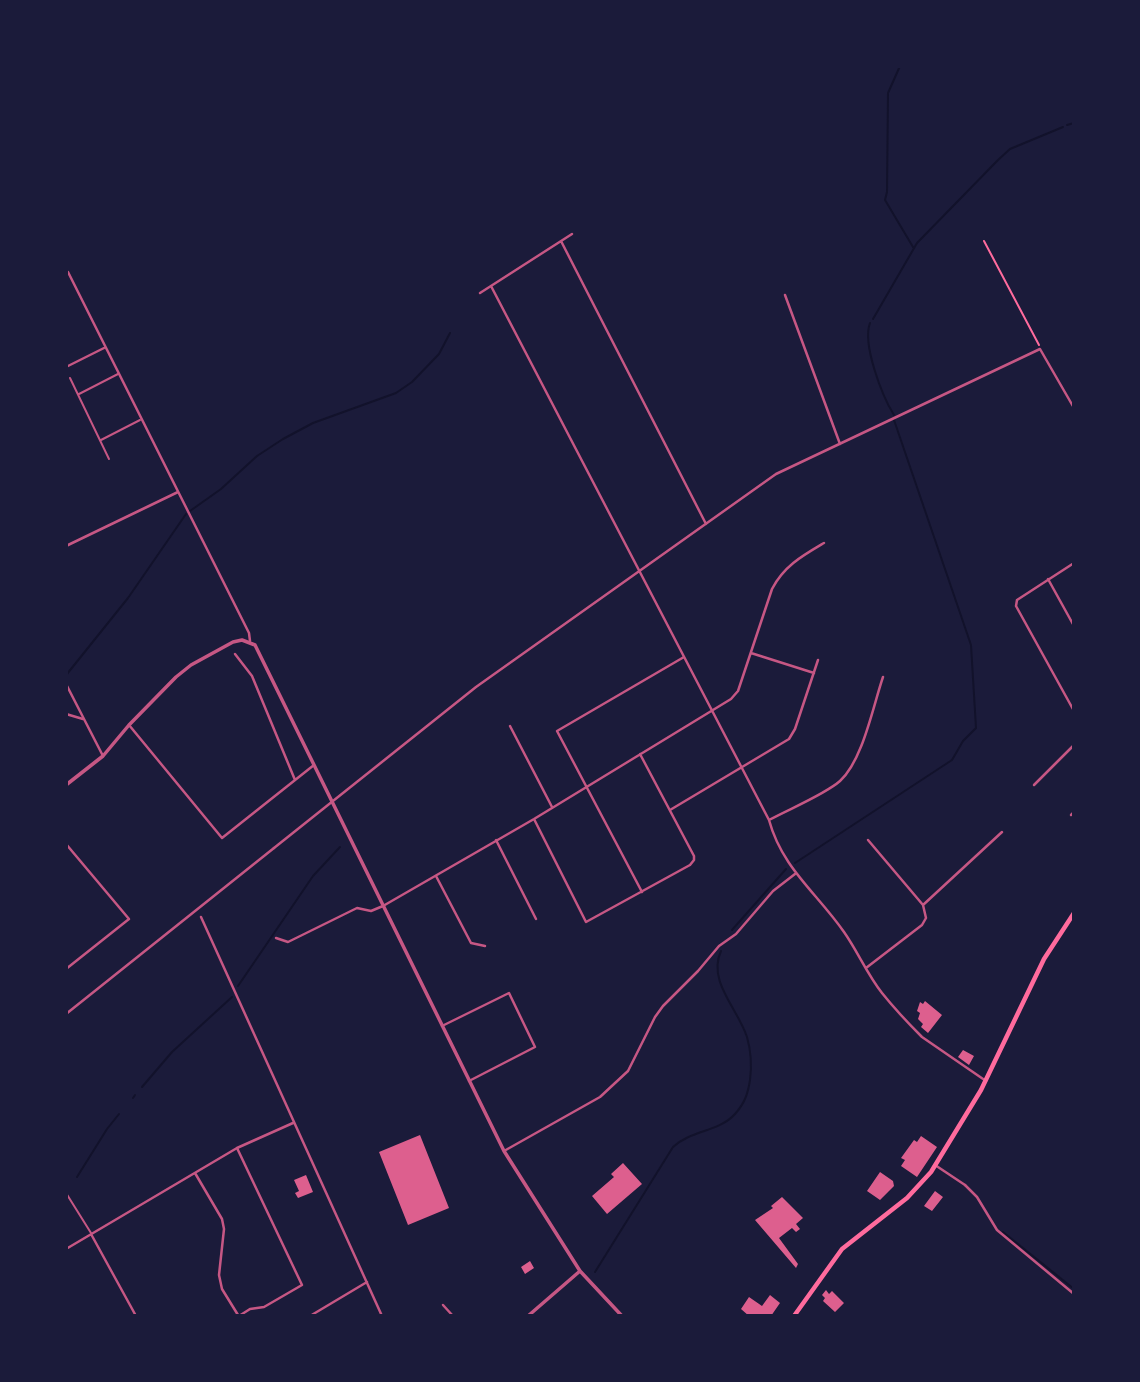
<!DOCTYPE html>
<html>
<head>
<meta charset="utf-8">
<style>
	body { margin:0 }
	#map { position:relative; width:1140px; height:1382px; overflow:hidden; background:#1b1b3a; font-family:"Fira Sans Condensed",sans-serif }
	canvas { display:block }
	.frame { position:absolute; inset:0; border:68px solid #1b1b3a; pointer-events:none }
</style>
</head>
<body>
<div id="map">
<canvas width="1140" height="1382"></canvas>
<div class="frame"></div>
</div>
<script>
const ctx = document.querySelector('canvas').getContext('2d');
ctx.lineJoin = 'round';
function stroke(path, color, width, dash) { ctx.strokeStyle = color; ctx.lineWidth = width; ctx.lineCap = dash ? 'butt' : 'round'; ctx.setLineDash(dash || []); ctx.stroke(path); }
function paint(path, color) { ctx.fillStyle = color; ctx.fill(path, 'evenodd'); }
stroke(new Path2D(`
	M900,66L888,93L887,192L885,200L913,247
	M1067,125L1074,123
	M873,319L917,243L998,160L1010,149L1063,127
	M870,323C862,344 882,396 894,415
	M190,511L221,489L257,456L283,439L313,423L396,393L412,382L439,354L450,333
	M67,674L128,598L186,514
	M795,863L952,760L963,741L976,728L971,645L894,420
	M732,930L786,869
	M238,986L313,876L340,847
	M142,1087L172,1052L232,997
	M133,1098L135,1095
	M77,1177L107,1129L119,1114
	M1003,1232L1074,1289
	M595,1272L673,1147C691,1130 719,1132 735,1114C745,1103 748,1093 750,1080C752,1065 751,1051 747,1037C738,1009 707,981 721,951`), '#12122b', 2);
paint(new Path2D(`
	M925,1001L942,1015L928,1033L921,1027L923,1024L918,1019L920,1013L917,1011L920,1002L923,1004Z
	M963,1050L974,1056L969,1065L958,1057Z
	M420,1135L449,1208L408,1225L379,1152Z
	M921,1136L937,1147L917,1177L901,1166L905,1160L901,1158L914,1140L917,1142Z
	M623,1163L642,1184L607,1214L592,1196L614,1177L611,1174Z
	M880,1172L893,1181L894,1186L880,1200L867,1191Z
	M306,1175L313,1192L298,1198L295,1193L299,1191L294,1180Z
	M935,1191L943,1197L932,1211L924,1206Z
	M782,1197L803,1218L796,1224L800,1229L796,1232L792,1228L779,1238L798,1264L796,1268L755,1220L773,1208L771,1206Z
	M530,1261L534,1268L525,1274L521,1267Z
	M826,1290L829,1294L832,1291L844,1303L835,1312L823,1301L825,1298L822,1295Z
	M770,1295L780,1303L771,1316H749L741,1309L749,1297L762,1306Z`), '#dd5f8e');
stroke(new Path2D(`
	M984,241L1039,345`), '#ff6b9d', 2);
stroke(new Path2D(`
	M70,378L109,459
	M79,394L118,374
	M101,440L140,420
	M66,1193L91,1233`), '#c65784', 2);
stroke(new Path2D(`
	M66,714L83,719
	M66,1014L274,848
	M965,1185L977,1197L997,1230L1074,1294`), '#c65784', 2.5);
stroke(new Path2D(`
	M561,241L706,524
	M68,272L249,633L250,641
	M491,286C583,464 677,642 769,820C782,868 817,893 844,932C858,952 867,974 882,993C894,1008 908,1023 922,1037L986,1081
	M480,293L572,234
	M785,295L840,444
	M66,367L104,348
	M66,546L178,492
	M1074,563L1017,600L1016,606L1074,711
	M1048,579L1074,626
	M751,653L814,673
	M235,654L252,676L295,780
	M66,684L103,756
	M129,725L222,838L314,765
	M510,726L552,807
	M1034,785L1074,745
	M670,810L789,739L795,729L818,660
	M1071,815L1074,812
	M534,819L586,922L690,865L694,860V856L640,754
	M769,820C789,809 824,795 840,781C863,760 873,706 883,677
	M496,840L536,919
	M66,844L129,919L66,969
	M274,848L476,687L776,474L1040,349L1074,408
	M436,876L471,943L485,946
	M642,892L557,731L684,657
	M923,905L1002,832
	M201,917L382,1316
	M276,938L288,942L357,908L371,911L383,906L534,819L731,699L738,691L772,589C784,566 802,556 824,543
	M866,968L922,925L926,918L923,905L868,840
	M442,1026L509,993L535,1047L469,1081
	M237,1148L302,1285L264,1307L250,1309L239,1316
	M504,1151L600,1097L628,1071L655,1017L663,1006L698,971L719,946L736,934L773,891L795,874
	M935,1165L965,1185
	M195,1173L222,1219L224,1229L219,1275L222,1289L238,1315
	M91,1234L136,1316
	M66,1249L237,1148L293,1123
	M443,1305L453,1316
	M310,1316L367,1282`), '#c65784', 2.5);
stroke(new Path2D(`
	M66,785L103,756L129,725L176,677L191,665L233,642L242,640L255,645L504,1151L580,1271L622,1316
	M528,1316L580,1271`), '#c65784', 3.5);
stroke(new Path2D(`
	M794,1316L842,1249L907,1198L931,1172L981,1090L1044,959L1074,913`), '#ff6b9d', 4.5);
</script>
</body>
</html>
